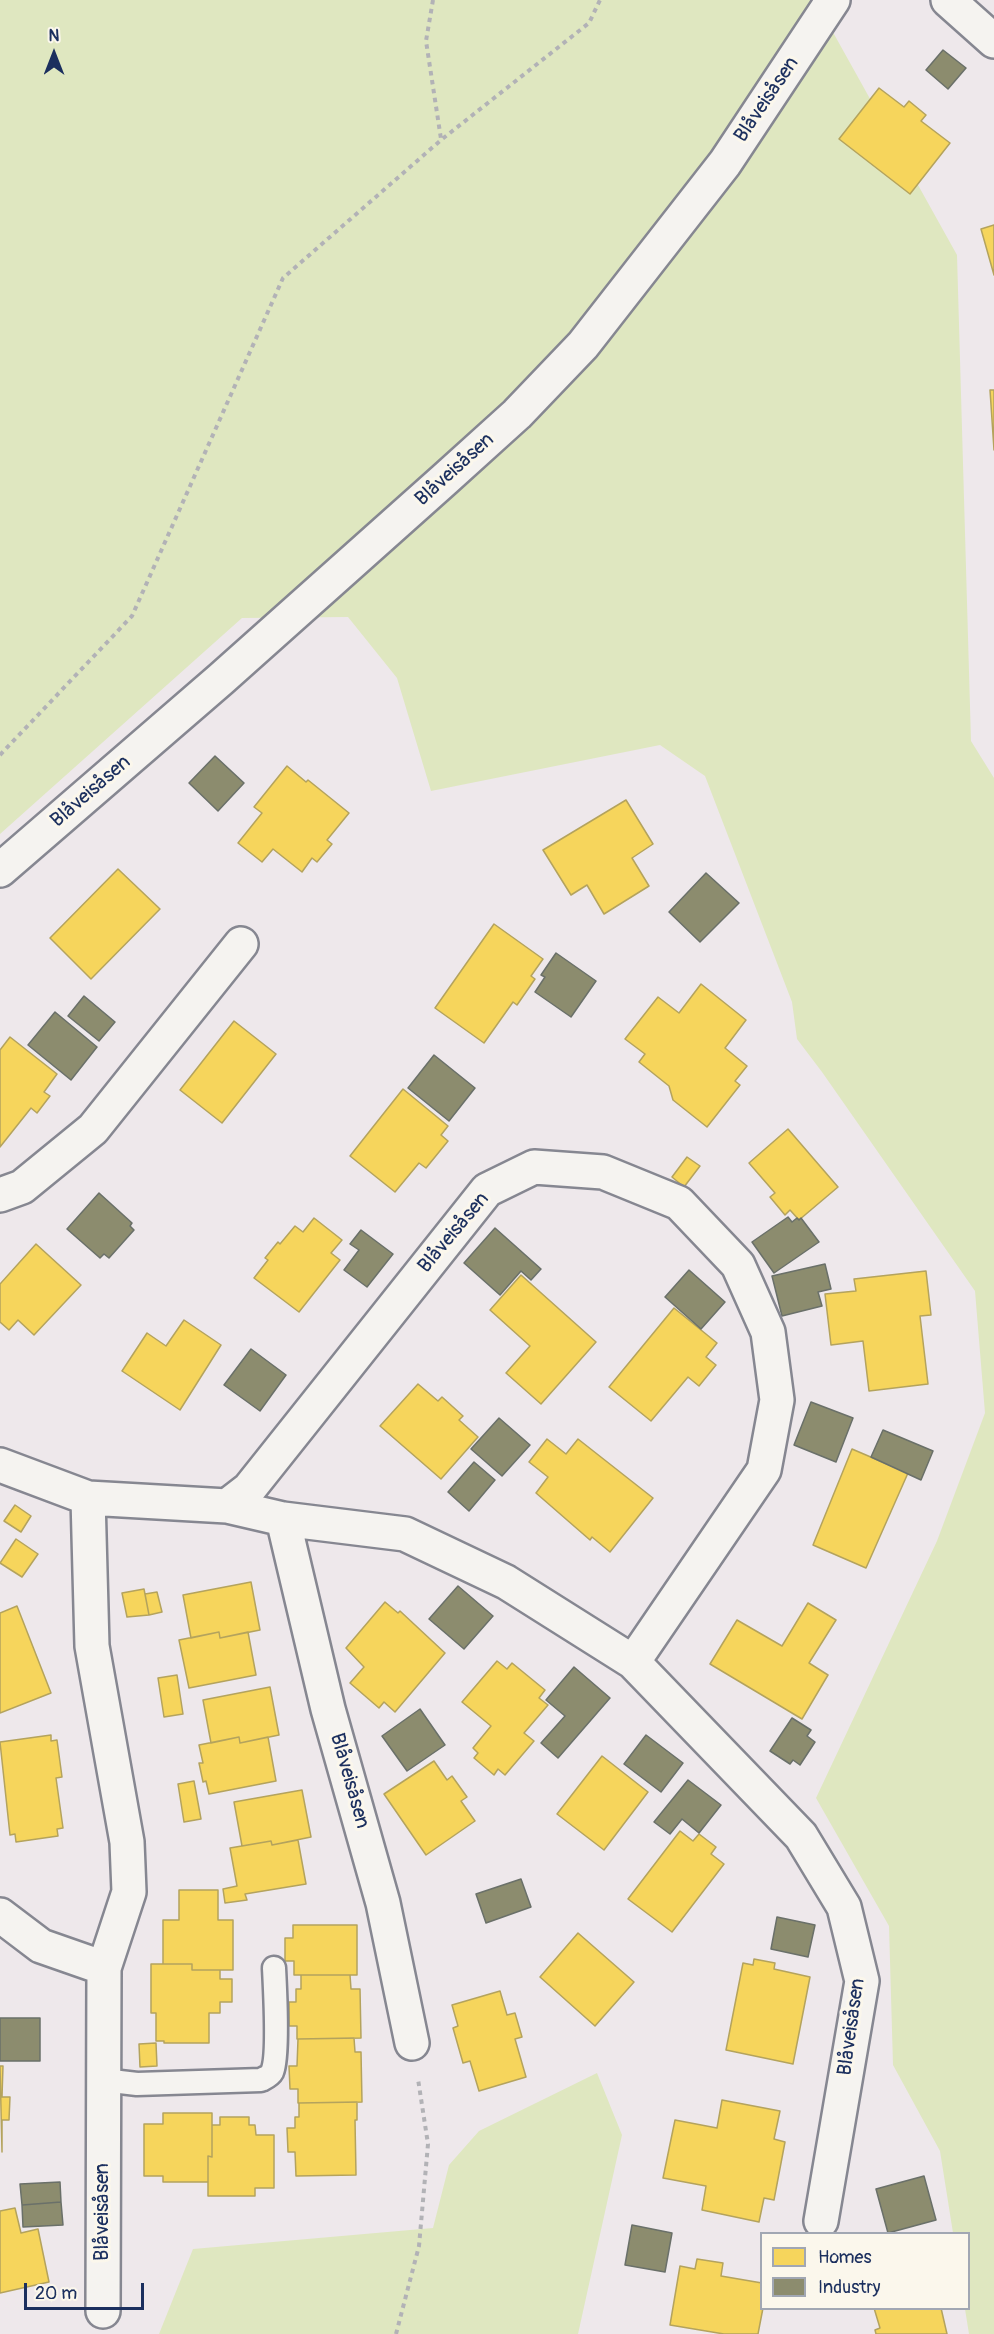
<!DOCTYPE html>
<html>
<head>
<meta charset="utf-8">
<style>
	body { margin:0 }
	#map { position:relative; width:994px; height:2334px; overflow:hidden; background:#eee8eb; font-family:Pangolin,sans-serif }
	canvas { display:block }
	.legend { position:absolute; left:760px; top:2232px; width:210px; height:78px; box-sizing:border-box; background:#fbf7ec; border:2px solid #a1a7b3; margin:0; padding:8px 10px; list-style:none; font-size:18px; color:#1b2f5e }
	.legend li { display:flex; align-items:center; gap:12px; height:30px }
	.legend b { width:30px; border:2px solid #a1a7b3 }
	.north { position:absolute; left:24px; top:24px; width:60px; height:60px; -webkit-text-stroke:4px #fbf7ec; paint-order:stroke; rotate:0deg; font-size:16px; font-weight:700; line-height:24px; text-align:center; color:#1b2f5e }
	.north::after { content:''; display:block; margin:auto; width:21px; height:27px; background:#1b2f5e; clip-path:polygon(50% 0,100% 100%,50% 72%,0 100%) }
	.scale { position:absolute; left:24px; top:2283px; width:120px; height:27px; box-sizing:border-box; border:3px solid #1b2f5e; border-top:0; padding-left:8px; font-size:18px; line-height:21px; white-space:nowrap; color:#1b2f5e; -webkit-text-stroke:4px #fbf7ec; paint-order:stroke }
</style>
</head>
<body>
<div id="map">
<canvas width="994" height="2334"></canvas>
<ul class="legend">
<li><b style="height:16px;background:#f6d55c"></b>Homes</li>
<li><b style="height:16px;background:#8c8c6e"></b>Industry</li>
</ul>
<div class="north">N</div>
<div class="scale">20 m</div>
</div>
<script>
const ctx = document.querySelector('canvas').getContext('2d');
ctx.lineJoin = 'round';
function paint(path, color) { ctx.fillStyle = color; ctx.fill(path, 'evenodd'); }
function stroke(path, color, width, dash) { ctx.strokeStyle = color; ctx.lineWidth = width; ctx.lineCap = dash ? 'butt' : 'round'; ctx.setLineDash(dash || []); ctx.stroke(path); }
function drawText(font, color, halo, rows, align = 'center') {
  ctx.font = font + ' Pangolin,sans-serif'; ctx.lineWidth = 6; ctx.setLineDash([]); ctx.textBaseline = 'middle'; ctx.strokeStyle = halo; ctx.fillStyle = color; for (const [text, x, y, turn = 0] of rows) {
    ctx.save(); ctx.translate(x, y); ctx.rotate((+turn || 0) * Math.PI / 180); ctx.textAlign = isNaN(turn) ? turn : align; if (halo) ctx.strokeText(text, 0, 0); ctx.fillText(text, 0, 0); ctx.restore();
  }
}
paint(new Path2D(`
	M0,0H815L957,255L971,741L994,778V2334H969L965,2309L968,2308V2234L953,2233L940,2151L893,2065L889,1926L816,1798L937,1541L985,1413L975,1291L822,1072L797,1039L792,1002L705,776L660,745L431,791L397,678L348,617L242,618L0,834Z
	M597,2073L622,2135L578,2334H159L193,2249L433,2228L449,2165L479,2131Z`), '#dfe7c0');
const homes = new Path2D(`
	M879,88L904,107L909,101L926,115L921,121L950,143L910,194L839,139Z
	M994,225V275L981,229Z
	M990,390H994V450Z
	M287,766L306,782L308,780L349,813L327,840L332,844L317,862L312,858L302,872L273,849L262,862L238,843L262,813L254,807Z
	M626,800L653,844L632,858L649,886L604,914L587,885L571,895L543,850Z
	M118,869L160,909L91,979L50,938Z
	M494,924L543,959L531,976L535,979L517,1005L513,1002L484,1043L435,1008Z
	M701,984L746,1020L725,1048L747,1066L735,1081L740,1085L707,1127L673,1100L669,1086L639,1062L645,1054L625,1039L658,997L679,1013Z
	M234,1021L276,1054L222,1123L180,1090Z
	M10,1037L57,1074L44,1092L50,1096L37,1113L31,1108L0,1147V1050Z
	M403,1089L448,1126L441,1135L448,1141L426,1168L419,1163L395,1192L350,1156Z
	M788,1129L838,1187L799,1220L790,1210L785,1215L770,1197L775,1193L749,1163Z
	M687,1157L700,1166L684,1187L672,1177Z
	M314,1218L342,1240L331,1253L340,1260L299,1312L254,1278L268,1260L265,1258L278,1242L280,1244L295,1226L303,1232Z
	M36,1244L81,1285L34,1335L18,1320L9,1330L0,1322V1284Z
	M926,1271L931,1315L920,1316L928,1384L869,1391L863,1341L831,1345L825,1294L856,1291L854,1279Z
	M521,1275L596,1342L541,1404L506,1373L530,1346L490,1310Z
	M674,1308L717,1343L706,1357L716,1365L699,1386L688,1377L651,1421L609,1387Z
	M184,1320L221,1345L180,1410L122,1371L147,1333L166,1346Z
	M418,1384L438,1401L442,1397L463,1416L459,1420L478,1437L441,1479L380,1426Z
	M547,1439L566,1454L578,1439L653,1498L610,1552L592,1537L590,1540L536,1493L548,1477L529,1462Z
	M852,1449L908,1473L866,1568L813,1545Z
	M15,1505L31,1516L21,1532L4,1521Z
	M16,1539L38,1554L22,1577L0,1563Z
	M251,1582L260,1630L220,1638L219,1632L191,1638L183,1595Z
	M144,1589L149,1615L127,1617L122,1593Z
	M157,1592L162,1612L149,1615L145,1594Z
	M385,1602L398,1613L400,1611L445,1653L395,1712L384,1702L379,1708L350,1683L364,1667L346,1648Z
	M808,1603L836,1620L809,1663L828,1675L802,1719L710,1664L737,1620L782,1646Z
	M17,1606L51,1693L0,1713V1613Z
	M219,1632L220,1638L248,1632L256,1675L189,1688L179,1640Z
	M497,1661L507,1669L512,1663L545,1690L539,1698L548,1705L524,1733L534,1741L505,1775L498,1769L494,1775L474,1758L478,1753L473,1748L491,1726L462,1702Z
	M177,1675L183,1714L164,1717L158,1678Z
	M270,1687L279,1735L240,1743L239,1737L211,1743L203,1700Z
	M51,1735V1741L57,1740L62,1777L56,1778L63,1828L57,1829L58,1836L16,1842L15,1834L10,1835L0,1742Z
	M239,1737L240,1743L268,1737L276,1781L209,1794L206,1781L203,1782L199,1763H203L199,1745Z
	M602,1756L648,1792L604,1850L557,1814Z
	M434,1761L447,1780L452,1776L467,1797L461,1801L475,1821L426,1855L384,1794Z
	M194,1781L201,1819L184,1822L178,1784Z
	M302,1790L311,1837L272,1845L271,1841L242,1846L234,1802Z
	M680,1831L693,1841L699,1834L716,1847L711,1854L724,1864L672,1932L628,1899Z
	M298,1840L306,1884L245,1894L247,1900L225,1903L223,1889L237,1886L230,1848L271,1841L272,1845Z
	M179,1890H218V1920H233V1970H192V1964H163V1920H179Z
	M293,1925H357V1975H294V1961H285V1938H293Z
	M578,1933L634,1982L595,2026L540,1977Z
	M754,1959L775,1963L774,1969L810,1977L793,2064L726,2050L743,1963L753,1965Z
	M151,1964H192V1970H220V1979H232V2002H220V2013H209V2043H164V2041H156V2013H151Z
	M301,1975H350L351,1989H360L361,2038L297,2039V2026H289V2002H296V1989H301Z
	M500,1991L507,2015L515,2013L522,2037L515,2039L526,2077L479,2091L470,2061L463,2063L453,2028L458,2026L452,2005Z
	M354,2038L355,2052H361L362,2102L298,2103V2089H290L289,2066H297L298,2039Z
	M156,2043L157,2066L140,2067L139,2044Z
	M0,2066H3L2,2097H10L9,2120H2V2152Z
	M722,2100L780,2111L774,2139L785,2142L774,2200L764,2198L759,2222L702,2210L706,2186L663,2178L675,2120L717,2128Z
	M357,2102V2120H355L356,2175L296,2176L295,2152H288L287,2128H295V2117H299V2103Z
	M163,2113H212V2157L208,2156V2182H163V2176H144V2124H163Z
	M220,2117H249V2125H255L256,2135H274V2188H255V2196H208V2156L212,2157V2125H220Z
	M15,2208L21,2233L38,2229L49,2282L0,2293V2211Z
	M697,2259L723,2263L721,2276L762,2283L763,2308L758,2334H724L670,2325L680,2266L695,2269Z
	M874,2308H941L947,2334H876L875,2330L880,2328Z`);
paint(homes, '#f6d55c');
stroke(homes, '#b4a35d', 1.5);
const industry = new Path2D(`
	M943,50L966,68L948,89L926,70Z
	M215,756L244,783L218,811L189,783Z
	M706,873L739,903L700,942L669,912Z
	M556,953L596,981L571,1017L535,992L545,977L541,975Z
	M84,996L115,1022L99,1041L68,1016Z
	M55,1012L97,1047L71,1080L28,1045Z
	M434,1055L475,1088L449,1121L408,1088Z
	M99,1193L132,1223L130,1226L134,1230L109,1258L104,1254L100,1258L67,1229Z
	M788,1217L792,1222L797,1218L799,1220L801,1218L819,1242L774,1273L752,1242Z
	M495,1228L541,1269L531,1280L521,1271L500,1295L464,1263Z
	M361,1230L393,1254L367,1287L344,1270L359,1250L350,1244Z
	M825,1264L831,1289L818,1292L822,1306L782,1316L772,1276Z
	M689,1270L725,1302L701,1329L665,1297Z
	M251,1349L286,1375L260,1411L224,1385Z
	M811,1402L853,1418L836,1462L794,1445Z
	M499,1418L530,1445L502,1476L471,1449Z
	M883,1430L933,1451L921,1480L871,1457Z
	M474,1462L495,1480L469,1511L448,1492Z
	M458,1586L493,1616L464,1649L429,1619Z
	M574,1667L610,1698L558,1758L541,1743L565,1716L546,1700Z
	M420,1709L445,1745L407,1771L382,1736Z
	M792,1718L811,1730L807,1736L815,1742L800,1765L793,1760L790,1764L770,1751Z
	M646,1735L683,1763L661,1792L624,1764Z
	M688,1780L721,1805L699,1833L682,1819L670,1834L654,1822Z
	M521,1879L531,1907L486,1923L476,1894Z
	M777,1917L815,1925L808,1957L771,1949Z
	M0,2018H40V2061H0Z
	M924,2176L936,2220L888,2233L876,2189Z
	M60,2182L61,2202L22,2205L20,2184Z
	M61,2202L63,2225L23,2227L22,2205Z
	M632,2225L672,2233L665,2272L625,2265Z`);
paint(industry, '#8c8c6e');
stroke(industry, '#6a7069', 1.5);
const lane = new Path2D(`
	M103,2080L137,2084L261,2080C265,2078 270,2076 272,2072C279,2057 275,1988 274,1968`);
const street = new Path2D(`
	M948,0L994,41
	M0,870L221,679L444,480L517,414L583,345L725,163L833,0
	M0,1195L22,1187L93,1129L241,944
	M0,1465L88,1498L227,1506L283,1519L405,1534L506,1582L633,1662L801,1836L844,1907L862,1981L821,2221
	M88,1498L92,1646L127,1842L129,1892L104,1968L103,2311
	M227,1506L249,1489L487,1190L534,1167L603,1172L679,1203L738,1265L768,1332L777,1400L764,1470L633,1662
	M283,1519L328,1709L383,1903L412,2043
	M0,1915L41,1946L104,1968`);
stroke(lane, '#868791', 27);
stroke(street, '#868791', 38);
stroke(new Path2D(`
	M433,0L426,41L441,139
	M0,755L132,616L283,278L441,140L589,23L600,0
	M396,2334L419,2246L428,2144L418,2079`), '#b2b2b6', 4, [4.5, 4.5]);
stroke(lane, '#f5f3f0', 22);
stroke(street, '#f5f3f0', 33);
drawText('20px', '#1b2f5e', '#fbf7ec', [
	["Blåveisåsen",767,100,-56],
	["Blåveisåsen",455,470,-42],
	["Blåveisåsen",91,792,-41],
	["Blåveisåsen",454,1233,-50],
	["Blåveisåsen",349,1781,74],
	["Blåveisåsen",852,2027,-82],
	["Blåveisåsen",103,2212,-90]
]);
</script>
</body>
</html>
